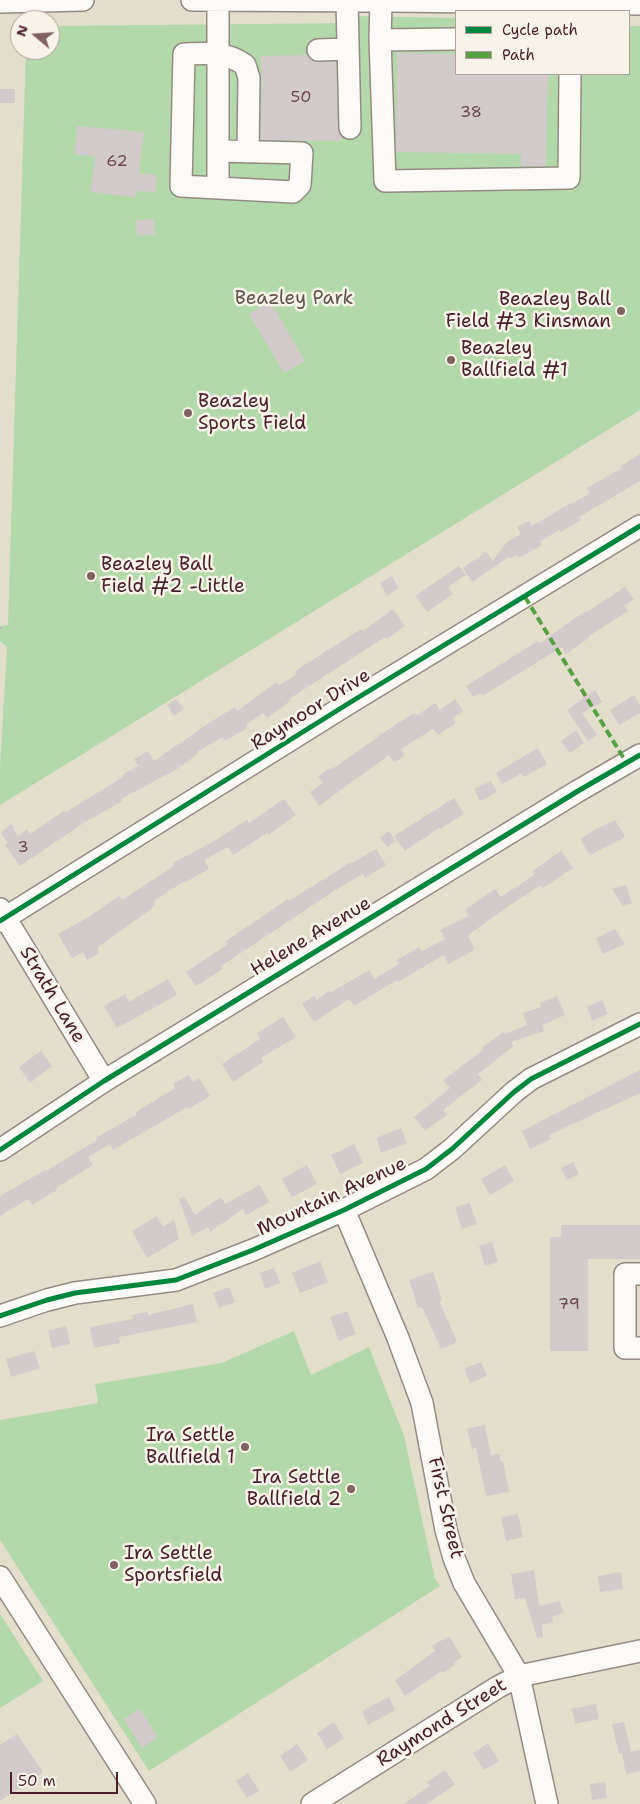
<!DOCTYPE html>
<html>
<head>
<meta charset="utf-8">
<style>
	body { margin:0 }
	#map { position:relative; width:640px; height:1804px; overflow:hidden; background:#e3ddcc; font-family:"Shantell Sans",sans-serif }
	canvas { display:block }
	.legend { position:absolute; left:455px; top:10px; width:175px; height:65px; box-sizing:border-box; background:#f7f3e8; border:1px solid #b29e9c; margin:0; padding:6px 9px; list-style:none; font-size:15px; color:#4a1f2b }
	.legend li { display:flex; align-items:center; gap:10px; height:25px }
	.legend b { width:25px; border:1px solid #b29e9c }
	.north { position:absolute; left:10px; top:10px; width:50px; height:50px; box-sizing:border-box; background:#f7f3e8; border:1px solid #b29e9c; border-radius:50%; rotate:288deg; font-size:14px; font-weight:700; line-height:20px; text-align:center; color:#4a1f2b }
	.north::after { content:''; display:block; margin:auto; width:18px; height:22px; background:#806263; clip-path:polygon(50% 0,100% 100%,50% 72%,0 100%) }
	.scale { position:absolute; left:10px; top:1772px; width:108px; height:22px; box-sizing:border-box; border:2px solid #4a1f2b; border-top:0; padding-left:6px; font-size:15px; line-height:18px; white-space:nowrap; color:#4a1f2b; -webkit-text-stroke:4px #f7f3e8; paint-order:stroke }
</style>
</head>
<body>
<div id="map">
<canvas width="640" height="1804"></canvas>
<ul class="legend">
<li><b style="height:6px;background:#00873e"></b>Cycle path</li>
<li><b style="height:6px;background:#56a243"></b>Path</li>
</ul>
<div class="north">N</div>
<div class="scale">50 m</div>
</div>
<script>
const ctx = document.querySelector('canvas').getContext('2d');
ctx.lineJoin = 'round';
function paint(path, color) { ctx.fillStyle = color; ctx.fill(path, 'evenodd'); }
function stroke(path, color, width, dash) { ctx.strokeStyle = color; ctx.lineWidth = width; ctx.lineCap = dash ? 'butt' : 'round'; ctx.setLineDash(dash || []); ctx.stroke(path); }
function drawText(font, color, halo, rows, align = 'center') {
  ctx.font = font + ' "Shantell Sans",sans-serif'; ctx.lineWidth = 5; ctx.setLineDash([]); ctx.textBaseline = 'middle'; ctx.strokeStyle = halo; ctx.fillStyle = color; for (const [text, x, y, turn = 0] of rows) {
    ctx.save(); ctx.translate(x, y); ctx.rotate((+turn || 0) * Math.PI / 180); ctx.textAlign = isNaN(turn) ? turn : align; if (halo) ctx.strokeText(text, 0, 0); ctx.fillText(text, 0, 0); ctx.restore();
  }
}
paint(new Path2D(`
	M354,16L456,18V74H629V26H640V410L0,805V768L7,647L0,641V626L8,625L26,50H50V26L354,23Z
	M294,1331L311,1375L369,1347L404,1436L435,1579L440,1586L149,1771L0,1540V1420L98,1403L95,1384L222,1363Z
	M0,1614L43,1681L0,1708Z`), '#b3d9ab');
paint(new Path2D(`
	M397,53L456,54V74H548L546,166H521V154L396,152Z
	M307,55L313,61L336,62L338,128L341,136V141L261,140L262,78L260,56Z
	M0,89H15V103H0Z
	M77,126L144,132L139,174L157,175L156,192L137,191L136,197L91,192L95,156L75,155Z
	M154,219L155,235L137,236L136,220Z
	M270,301L305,361L284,373L249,314Z
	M640,454V481L579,517L581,520L561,532L559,530L540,542L542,545L519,558L517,555L510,558L509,557L472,582L463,568L486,552L493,561L507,542L521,534L517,527L529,521L532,526L571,503L572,504L590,493L587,488L622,468L621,466Z
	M459,566L466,575L448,587L453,594L427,612L415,596Z
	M392,576L399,588L387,596L380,583Z
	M625,587L634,600L624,606L628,611L589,636V638L566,654L562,647L482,696L480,693L473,697L466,686L538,641L540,643L584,612L585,613Z
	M393,609L405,626L387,639L385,637L289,699L290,701L267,718L263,713L246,725L247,728L225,741L222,737L197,752L198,754L177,769L121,799L122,801L91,819V818L20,866L5,845L8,843L1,833L11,824L18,836L27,829L30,834L64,811L66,812L123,777L122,775L138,766L134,759L148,751L154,761L209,723L235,707L237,711L277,682L279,685L297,674L295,671L361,629L363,631Z
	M595,690L602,702L582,713L597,735L588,741L567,710Z
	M634,695L640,706V713L619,725L610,710Z
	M176,699L184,709L174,716L167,705Z
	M455,699L463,711L453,718L456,723L438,735L433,729L401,749L405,756L394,762L389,755L319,806L310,792L323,783L318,776L331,768L332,769L378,737V736L414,713L416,716L435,703L440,710Z
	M576,730L584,743L570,753L561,741Z
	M538,748L547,764L524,777L522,773L502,784L496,773Z
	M491,781L497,792L480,801L474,789Z
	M454,798L464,814L440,829L439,828L405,851L394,836Z
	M284,799L296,815L268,835L267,833L233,855L228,847L204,860L209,869L184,883L183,882L155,900V906L97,948L99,953L87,960L83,952L72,958L58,934L87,918L119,896L122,900L174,866L173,863L214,841L247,820L249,823Z
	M615,820L625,837L590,855L580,839L596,829Z
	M389,831L396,841L387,847L380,838Z
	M376,849L386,865L365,878L363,874L334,891L221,966L223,969L196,986L186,972L228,944L226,941L288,899L289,901L351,862L352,863Z
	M561,851L573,868L543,888L541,885L510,905L468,935L475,950L448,964L444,955L398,982L397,980L354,1006L349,999L314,1022L302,1004L314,996L317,1000L329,991L330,993L369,970L374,979L399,964L397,960L419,947L422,951L445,939L440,930L469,916L465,910L495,889L501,897L534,875L532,871Z
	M626,885L632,903L623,906L612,889Z
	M615,929L625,944L603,954L596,938Z
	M168,979L177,995L117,1028L104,1006L125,994L129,1002Z
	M557,996L565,1015L542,1025L544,1031L511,1042L514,1046L478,1074L482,1080L443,1110L447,1115L425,1131L414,1117L450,1088L443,1080L483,1050L482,1048L503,1032L505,1034L527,1025L523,1013L541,1007L540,1003Z
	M602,1000L608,1014L592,1021L587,1007Z
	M283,1017L296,1037L261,1058L263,1062L233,1082L222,1064L260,1039L257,1033Z
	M41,1051L52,1066L30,1083L19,1067Z
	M640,1070V1093L549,1135L551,1139L530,1149L522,1131Z
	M189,1075L193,1082L199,1078L210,1096L188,1109L187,1107L113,1150L110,1144L88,1157L93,1165L56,1188L57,1190L32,1205L28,1199L0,1216V1196L45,1170L46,1171L97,1140L96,1138L137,1114L136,1112L175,1088L173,1084Z
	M401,1128L407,1143L381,1153L376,1138Z
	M354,1144L363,1163L340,1174L331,1155Z
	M573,1162L579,1174L567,1180L561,1168Z
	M307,1165L317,1184L292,1197L282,1179Z
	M505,1165L514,1181L490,1195L481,1179Z
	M260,1185L269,1202L246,1215L243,1209L210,1232L208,1227L192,1236L179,1199L184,1196L195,1215L221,1197L225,1204Z
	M470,1203L477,1224L462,1229L455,1207Z
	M157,1216L163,1227L174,1220L179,1239L147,1258L132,1231Z
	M561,1225H640V1259H588V1351H550V1237H561Z
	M492,1242L498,1262L485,1266L479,1246Z
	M320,1261L328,1282L300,1293L292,1273Z
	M274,1268L280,1283L265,1289L260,1273Z
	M433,1272L442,1300L439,1301L457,1342L441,1349L422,1307L418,1308L409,1280Z
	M229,1287L235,1302L219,1308L213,1293Z
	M193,1304L197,1322L119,1337L120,1343L94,1348L90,1327L133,1319L132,1315L148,1312V1315Z
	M347,1311L356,1334L339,1341L330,1317Z
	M66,1326L70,1344L52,1348L48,1331Z
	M34,1351L40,1368L11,1377L6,1359Z
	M481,1362L487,1376L470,1383L464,1369Z
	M485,1425L491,1455L499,1454L501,1462L503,1461L509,1492L486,1496L476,1448L472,1449L467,1429Z
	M518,1514L523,1537L506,1541L501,1517Z
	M534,1570L539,1606L560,1601L564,1613L552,1617L553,1622L542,1625L543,1637L537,1638L525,1598L515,1599L511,1574Z
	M621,1572L623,1589L600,1592L598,1576Z
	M449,1636L462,1657L454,1662L455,1665L443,1673L442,1671L405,1696L395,1680L435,1651L432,1646Z
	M389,1697L395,1710L368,1725L362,1711Z
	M596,1704L599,1719L575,1724L572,1709Z
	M140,1709L158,1737L142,1748L124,1719Z
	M334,1722L344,1738L327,1749L317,1733Z
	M624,1722L631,1751L626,1752L640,1750V1771L626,1774L622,1753L619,1754L612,1724Z
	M17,1734L43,1772L0,1801V1745Z
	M488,1743L499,1761L484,1770L473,1753Z
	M297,1744L308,1760L290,1772L280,1756Z
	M445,1770L455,1785L426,1804H404L430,1786L427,1782Z
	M248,1773L259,1791L247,1798L236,1781Z
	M605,1782L607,1798L592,1800L590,1784Z`), '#d3cacb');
const minor = new Path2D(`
	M192,0L394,1L640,4
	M218,0V188L293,192L300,185L302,153L219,151
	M347,1L350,128
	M381,1L380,40L385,181L569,178L570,74
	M0,2L83,0
	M380,40L456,39
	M318,50L348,49
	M218,188L181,186L184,54C209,53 224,51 245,65L249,78L248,152
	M0,909L104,1081
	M0,921L354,700L640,526
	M0,1150L104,1081L578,791L640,755
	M344,1210L398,1338L422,1403L446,1530L454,1558L464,1583L519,1676L547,1804
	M640,1274H625V1348H640
	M0,1316L47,1300L75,1293L176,1280L253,1250L344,1210L426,1169L452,1149L514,1092L531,1079L640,1024
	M0,1577L145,1804
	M312,1804L498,1687L519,1676L640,1651`);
stroke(minor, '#958b84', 24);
stroke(new Path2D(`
	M0,628H2`), '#c1bcba', 2.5, [4, 4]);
stroke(minor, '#fbfaf7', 21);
stroke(new Path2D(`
	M525,597L626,762`), '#56a243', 4, [8, 4]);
stroke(new Path2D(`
	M0,921L354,700L640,526
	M0,1150L104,1081L578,791L640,755
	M0,1316L47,1300L75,1293L176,1280L253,1250L344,1210L426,1169L452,1149L514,1092L531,1079L640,1024`), '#00873e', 5);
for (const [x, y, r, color] of [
	[621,311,5,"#806263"],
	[451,360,5,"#806263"],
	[188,413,5,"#806263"],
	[91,576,5,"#806263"],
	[245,1447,5,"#806263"],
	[351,1489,5,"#806263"],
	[114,1565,5,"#806263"]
]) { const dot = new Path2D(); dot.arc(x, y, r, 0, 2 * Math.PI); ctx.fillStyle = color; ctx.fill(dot); stroke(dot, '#f7f3e8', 2); }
drawText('16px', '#6c4a53', null, [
	["50",301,98],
	["38",471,113],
	["62",117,162],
	["3",23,848],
	["79",569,1305]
]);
drawText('19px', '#5e5649', '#f7f3e8', [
	["Beazley Park",294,299]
]);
drawText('19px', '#4a1f2b', '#f7f3e8', [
	["Beazley Ball",611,300,"right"],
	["Field #3 Kinsman",611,322,"right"],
	["Beazley",461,349],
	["Ballfield #1",461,371],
	["Beazley",198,402],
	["Sports Field",198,424],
	["Beazley Ball",101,565],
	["Field #2 -Little",101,587],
	["Ira Settle",235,1436,"right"],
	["Ballfield 1",235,1458,"right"],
	["Ira Settle",341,1478,"right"],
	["Ballfield 2",341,1500,"right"],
	["Ira Settle",124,1554],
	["Sportsfield",124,1576]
], 'left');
drawText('19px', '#4a1f2b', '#f7f3e8', [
	["Raymoor Drive",311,710,-32],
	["Helene Avenue",311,937,-31],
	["Strath Lane",52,995,59],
	["Mountain Avenue",332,1197,-25],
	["First Street",445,1508,77],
	["Raymond Street",442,1723,-32]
]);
</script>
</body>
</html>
